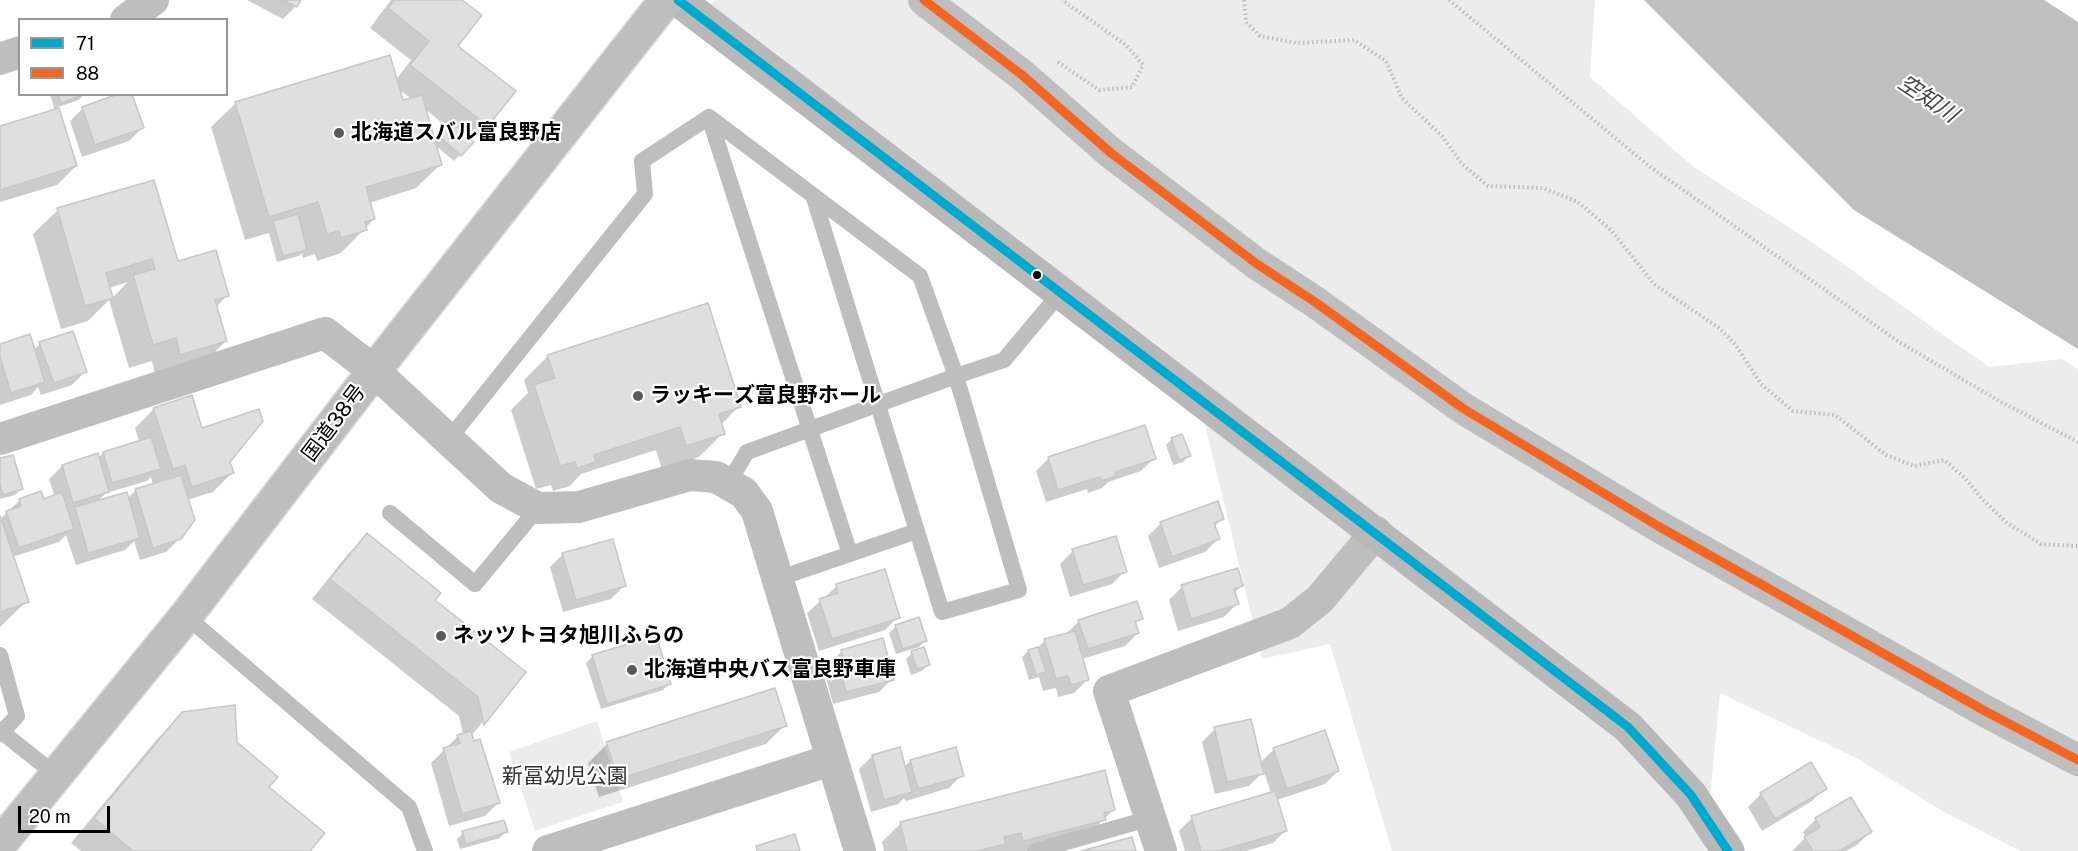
<!DOCTYPE html>
<html>
<head>
<meta charset="utf-8">
<style>
	body { margin:0 }
	#map { position:relative; width:2078px; height:851px; overflow:hidden; background:#fff; font-family:"Public Sans",sans-serif }
	canvas { display:block }
	.legend { position:absolute; left:18px; top:18px; width:210px; height:78px; box-sizing:border-box; background:#fff; border:2px solid #999; margin:0; padding:8px 10px; list-style:none; font-size:18px; color:#000 }
	.legend li { display:flex; align-items:center; gap:12px; height:30px }
	.legend b { width:30px; border:2px solid #999 }
	.scale { position:absolute; left:18px; top:806px; width:92px; height:27px; box-sizing:border-box; border:3px solid #000; border-top:0; padding-left:8px; font-size:18px; line-height:21px; white-space:nowrap; color:#000; -webkit-text-stroke:4px #fff; paint-order:stroke }
</style>
</head>
<body>
<div id="map">
<canvas width="2078" height="851"></canvas>
<ul class="legend">
<li><b style="height:8px;background:#00a9ce"></b>71</li>
<li><b style="height:8px;background:#f26522"></b>88</li>
</ul>
<div class="scale">20 m</div>
</div>
<script>
const ctx = document.querySelector('canvas').getContext('2d');
ctx.lineJoin = 'round';
function paint(path, color) { ctx.fillStyle = color; ctx.fill(path, 'evenodd'); }
function stroke(path, color, width, dash) { ctx.strokeStyle = color; ctx.lineWidth = width; ctx.lineCap = dash ? 'butt' : 'round'; ctx.setLineDash(dash || []); ctx.stroke(path); }
function drawText(font, color, halo, rows, align = 'center') {
  ctx.font = font + ' "Public Sans","Noto Sans JP",sans-serif'; ctx.lineWidth = 4.5; ctx.setLineDash([]); ctx.textBaseline = 'middle'; ctx.strokeStyle = halo; ctx.fillStyle = color; for (const [text, x, y, turn = 0] of rows) {
    ctx.save(); ctx.translate(x, y); ctx.rotate((+turn || 0) * Math.PI / 180); ctx.textAlign = isNaN(turn) ? turn : align; if (halo) ctx.strokeText(text, 0, 0); ctx.fillText(text, 0, 0); ctx.restore();
  }
}
paint(new Path2D(`
	M714,0H1595L1590,77L1695,168L1809,240L1989,367L2062,359L2078,369V851H2021L1944,812L1856,758L1720,693L1705,851H1392L1330,644L1262,659L1198,396L700,18Z
	M597,721L623,802L535,831L509,752Z`), '#ececec');
paint(new Path2D(`
	M1644,0H2044L2078,22V349L1854,210Z`), '#bfbfbf');
paint(new Path2D(`
	M247,0H299L296,6L283,19Z
	M391,0H460L456,46L487,125L454,161L435,145L441,164L416,188L369,203L374,219L341,253L317,261L315,254L303,258L302,253L299,256L277,262L269,233L245,240L211,127L236,103L396,80L411,60L370,28ZM398,89L412,99L402,102ZM425,109L448,128L434,143Z
	M50,94H84L79,100L58,107L76,166L57,185L0,202V128L55,111Z
	M83,108L142,128L129,141L82,157L70,121Z
	M58,210L177,263L228,295L216,307L226,341L202,365L156,378L152,361L129,368L109,300L88,321L61,329L33,234ZM128,282L112,298L109,288Z
	M40,344L85,372L72,385L41,395L38,387L31,395L0,405V346L34,350Z
	M548,356L739,406L721,425L723,433L699,457L662,469L656,450L581,474L570,486L553,491L551,485L536,489L511,410L528,393L524,380Z
	M154,409L201,429L229,462L232,473L213,492L187,500L180,538L166,552L140,560L134,541L125,550L76,565L66,535L59,542L12,557L27,601L0,627V519L20,500L43,501L55,497L49,479L62,466L98,458L103,453L139,442L135,428ZM151,477L153,485L136,490L127,499L96,503L106,493L147,481Z
	M1172,439L1189,456L1183,462L1173,465L1166,445Z
	M1049,458H1154L1141,471L1108,482L1102,488L1088,493L1087,489L1046,502L1036,471Z
	M0,460L21,489L15,495L0,499Z
	M1223,518L1214,527L1218,539L1205,552L1159,568L1148,536L1161,523Z
	M367,536L433,600L524,673L471,736L498,803L485,816L449,826L431,763L458,736L463,734L459,716L312,599L348,554Z
	M1073,551L1125,571L1112,584L1070,597L1060,564Z
	M563,554L624,586L611,599L563,612L550,567Z
	M837,586L898,617L885,630L819,651L807,613Z
	M1242,586L1234,593L1237,604L1224,617L1178,631L1169,600L1182,587Z
	M1141,618L1135,624L1138,633L1125,646L1082,659L1087,680L1074,693L1058,697L1056,688L1043,691L1039,677L1029,680L1022,657L1028,651L1037,648L1045,641L1065,635L1079,621Z
	M896,626L925,641L919,647L896,654L889,633Z
	M842,651L892,679L879,692L833,704L826,678L831,673L829,664Z
	M912,653L928,665L922,671L911,675L906,659Z
	M593,656L669,684L663,690L601,709L586,663Z
	M182,714L235,743L308,851H81L71,843L158,738Z
	M785,725L766,744L599,797L588,763L607,744Z
	M1215,729L1260,763L1274,749L1338,771L1325,784L1277,800L1286,830L1273,843L1246,851H1185L1179,831L1192,818L1271,794L1264,771L1249,786L1215,794L1202,742Z
	M872,756L904,768L910,761L962,775L949,788L906,801L904,798L898,804L871,812L859,769Z
	M1825,788L1812,801L1762,831L1748,807L1761,794Z
	M1851,799L1870,832L1857,845L1846,851H1792L1806,837L1803,832L1816,819Z
	M1113,810L1085,838L1035,851H884L882,842L901,823Z
	M506,831L500,838L460,849L457,839L463,833Z`), '#0003');
const building = new Path2D(`
	M283,0H301L297,7Z
	M394,0H462L482,15L458,46L516,91L488,126L410,65L429,41L388,8Z
	M390,55L403,100L422,95L442,165L366,187L375,219L365,222L367,230L341,238L339,231L327,234L318,202L269,217L235,102Z
	M58,94H85L61,103Z
	M118,94H132L144,128L95,145L82,107Z
	M59,108L77,166L0,190V126Z
	M452,122L474,142L461,156L439,136Z
	M154,180L178,261L216,250L229,296L215,300L227,341L180,355L176,338L153,345L133,275L155,269L152,259L106,273L113,298L85,306L57,208Z
	M298,214L307,250L283,256L273,221Z
	M708,303L741,407L719,414L725,434L686,446L680,427L594,455L596,462L577,468L575,462L560,466L534,385L555,378L547,355Z
	M73,331L87,372L54,383L39,342Z
	M30,334L45,382L11,393L0,357V344Z
	M192,395L202,428L259,409L263,421L230,462L234,473L192,487L185,465L173,469L153,408Z
	M1145,425L1156,459L1115,472L1116,476L1101,481L1100,477L1058,490L1048,457Z
	M1182,434L1191,456L1179,460L1171,438Z
	M151,437L161,469L112,483L103,452Z
	M98,453L109,492L73,503L62,465Z
	M13,455L23,489L3,495L0,485V458Z
	M181,475L195,520L181,539L153,548L135,489Z
	M41,491L44,499L62,492L74,529L19,548L6,511L21,506L19,499Z
	M127,492L140,538L88,553L75,507Z
	M1218,501L1224,519L1214,523L1220,539L1172,557L1160,522Z
	M0,516L29,602L0,612Z
	M367,533L441,593L435,600L526,672L484,725L478,697L330,579Z
	M1116,536L1127,572L1083,585L1072,549Z
	M613,539L626,586L576,600L562,553Z
	M1238,568L1243,586L1234,589L1239,604L1191,619L1181,585Z
	M885,569L900,618L832,639L819,599L838,593L836,584Z
	M1137,601L1143,619L1135,621L1139,633L1088,649L1078,620Z
	M919,617L927,641L903,649L895,625Z
	M1075,631L1089,680L1071,685L1068,676L1056,679L1044,639Z
	M656,635L671,684L607,704L592,655Z
	M883,638L894,680L846,692L839,664L844,662L841,650Z
	M924,647L930,665L917,669L911,651Z
	M1038,647L1046,672L1036,675L1028,650Z
	M775,688L787,726L618,779L606,742Z
	M235,705L237,742L278,777L269,787L325,833L310,851H133L94,818L182,712Z
	M1251,719L1264,774L1227,782L1214,727Z
	M1325,730L1339,771L1287,789L1273,748Z
	M471,731L474,741L480,739L500,803L462,814L443,748L460,743L457,735Z
	M900,747L912,792L884,800L872,755Z
	M956,747L964,776L918,789L910,760Z
	M1811,762L1827,789L1775,819L1760,793Z
	M1105,770L1115,810L1104,813L1106,820L1023,841L1021,833L1004,837L1006,844L977,851H907L900,822Z
	M1275,791L1287,831L1219,851H1201L1191,816Z
	M1851,797L1872,832L1839,851H1813L1804,837L1820,827L1815,818Z
	M504,820L508,832L466,844L462,831Z
	M795,834L800,851H757L756,846Z
	M1132,837L1136,851H1081Z`);
paint(building, '#dfdfdf');
stroke(building, '#c7c7c7', 1.5);
const highway = new Path2D(`
	M0,844L186,616L374,371L666,0`);
stroke(highway, '#dbdbdb', 36);
stroke(new Path2D(`
	M1244,0L1246,22L1260,36L1296,43L1354,40L1386,61L1402,98L1442,136L1462,164L1488,186L1543,188L1578,202L1611,230L1654,284L1719,328L1735,344L1761,384L1793,411L1835,415L1886,455L1914,466L1944,460L1965,478L1983,500L2007,523L2041,544L2078,546
	M1449,0L1649,166L1899,342L2001,402L2078,442
	M1058,62L1099,90L1132,87L1143,65L1126,45L1062,0`), '#b9b9b9', 4, [1.5, 3]);
stroke(new Path2D(`
	M709,117L850,554
	M813,195L942,612L1019,590L956,376L1004,360L1061,292
	M449,439L645,194L642,161L709,117L920,276L956,376L747,452L728,484
	M390,513L475,584L538,508
	M777,579L917,531
	M186,616L409,807L425,851
	M0,655L17,716L0,734
	M2,732L56,775
	M1035,851L1151,818`), '#bebebe', 16);
stroke(new Path2D(`
	M924,0L1022,75L1111,153L1257,264L1315,302L1464,409L1658,526L1985,711L2078,760
	M126,20L153,0
	M0,59L20,52
	M0,439L325,333L374,371L501,488L538,508L579,507L690,475L716,477L744,493L757,511L860,851
	M548,851L831,760
	M1161,851L1109,691L1290,623L1320,599L1376,532`), '#bebebe', 32);
stroke(new Path2D(`
	M678,0L1628,727L1691,795L1728,851`), '#b8b8b8', 33);
stroke(highway, '#bebebe', 33);
stroke(new Path2D(`
	M678,0L1628,727L1691,795L1728,851`), '#00a9ce', 9);
stroke(new Path2D(`
	M924,0L1022,75L1111,153L1257,264L1315,302L1464,409L1658,526L1985,711L2078,760`), '#f26522', 9);
for (const [x, y, r, color] of [
	[339,133,6,"#595959"],
	[1037,275,5,"#000"],
	[638,396,6,"#595959"],
	[441,636,6,"#595959"],
	[632,670,6,"#595959"]
]) { const dot = new Path2D(); dot.arc(x, y, r, 0, 2 * Math.PI); ctx.fillStyle = color; ctx.fill(dot); stroke(dot, '#fff', 2); }
drawText('bold 21px', '#000', '#fff', [
	["北海道スバル富良野店",351,133],
	["ラッキーズ富良野ホール",650,396],
	["ネッツトヨタ旭川ふらの",453,636],
	["北海道中央バス富良野車庫",644,670]
], 'left');
drawText('21px', '#000', '#fff', [
	["国道38号",334,423,-53]
]);
drawText('21px', '#333', '#fff', [
	["新冨幼児公園",565,777]
]);
drawText('italic 22px', '#444', '#fff', [
	["空知川",1928,99,34]
]);
</script>
</body>
</html>
